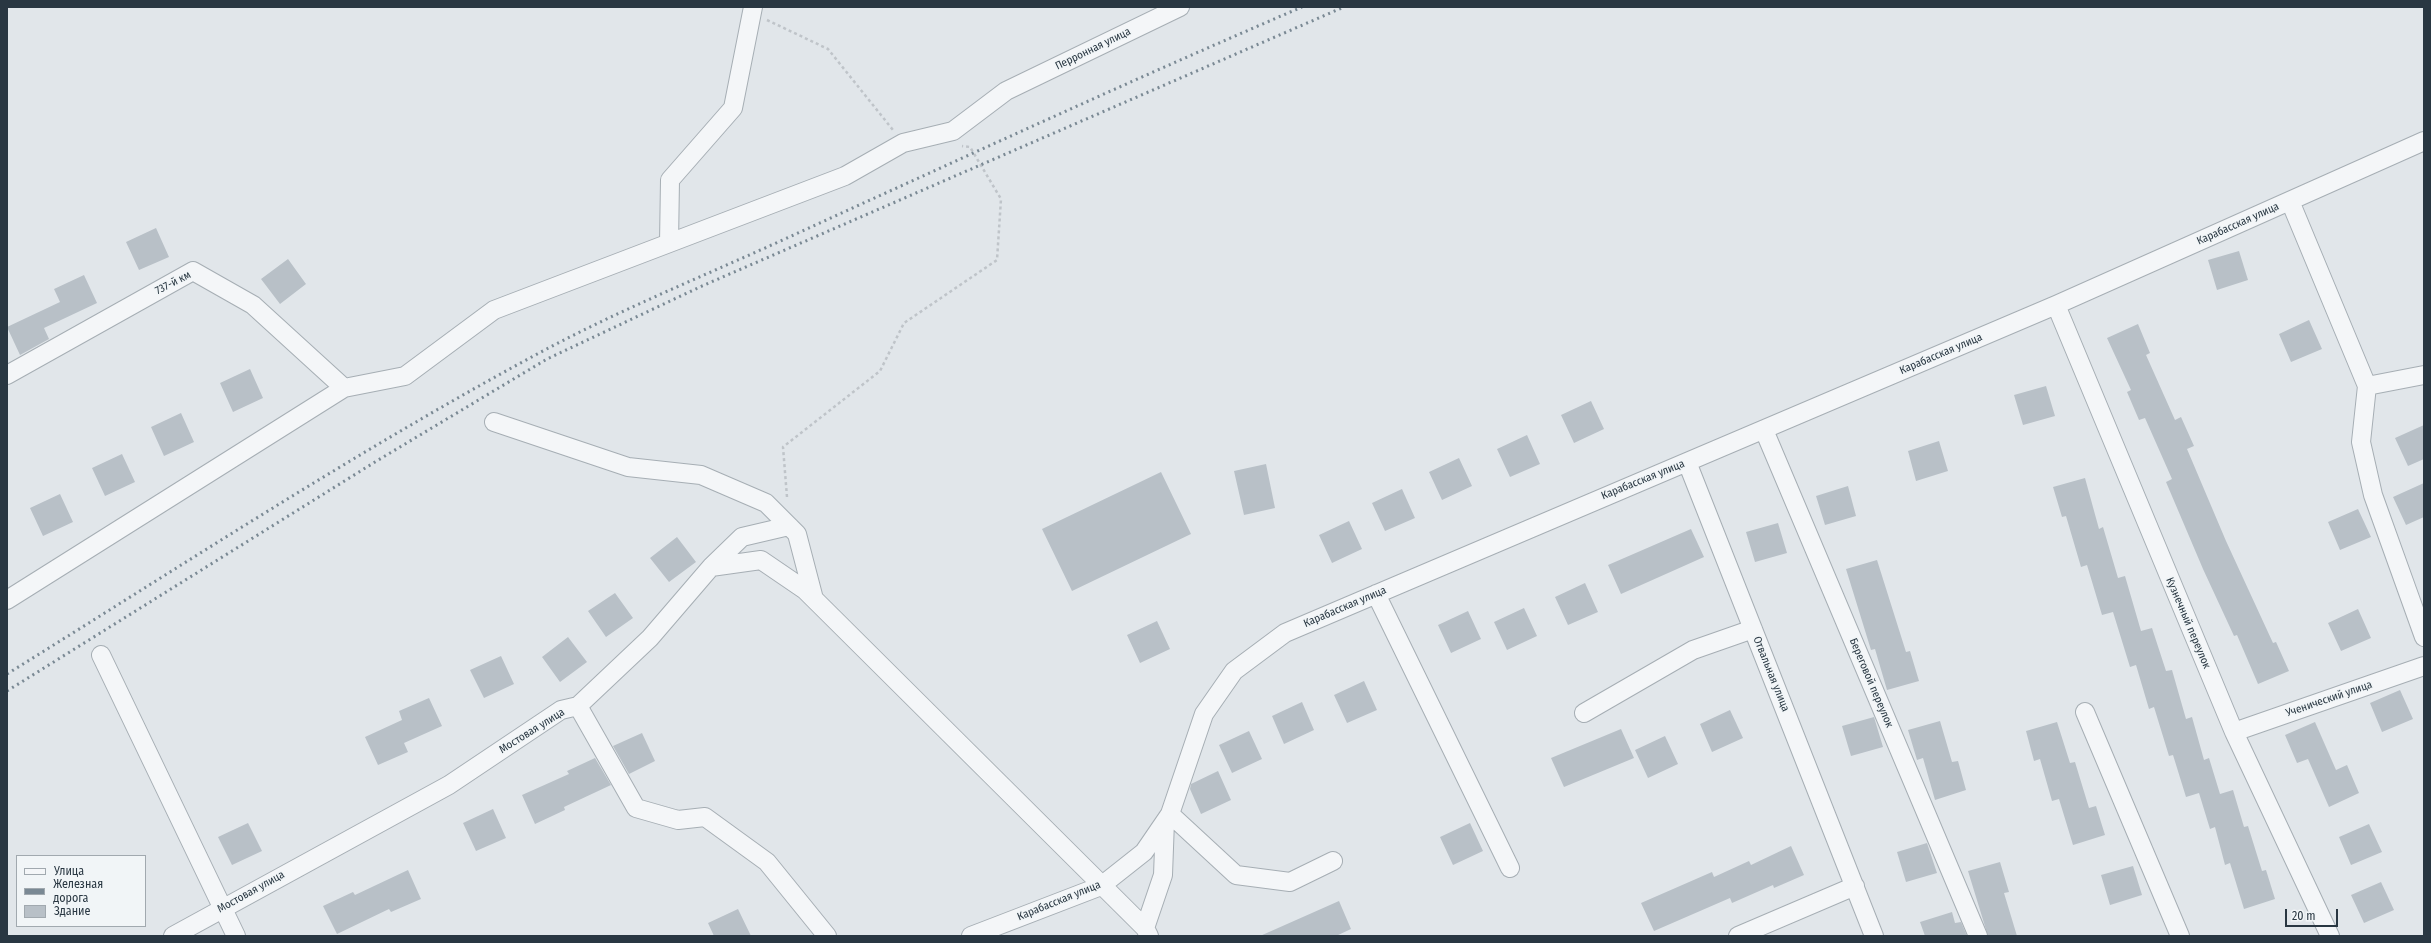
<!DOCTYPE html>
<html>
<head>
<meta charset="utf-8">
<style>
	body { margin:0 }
	#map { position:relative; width:2431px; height:943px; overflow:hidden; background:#e1e6ea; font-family:"Fira Sans Condensed",sans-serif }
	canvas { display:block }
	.frame { position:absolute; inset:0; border:8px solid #293742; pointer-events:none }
	.legend { position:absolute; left:16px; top:855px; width:130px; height:72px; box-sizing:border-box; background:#f1f5f7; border:1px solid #a1a9af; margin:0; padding:5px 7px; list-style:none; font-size:12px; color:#293742 }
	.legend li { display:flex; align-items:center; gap:8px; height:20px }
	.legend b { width:20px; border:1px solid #a1a9af }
	.scale { position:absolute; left:2285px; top:909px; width:53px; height:18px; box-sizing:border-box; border:2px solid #293742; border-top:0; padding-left:5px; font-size:12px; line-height:14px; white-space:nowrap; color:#293742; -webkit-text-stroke:3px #f1f5f7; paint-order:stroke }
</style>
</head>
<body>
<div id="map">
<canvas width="2431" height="943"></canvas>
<div class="frame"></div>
<ul class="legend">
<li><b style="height:5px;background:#f4f6f8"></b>Улица</li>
<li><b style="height:5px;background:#7a8994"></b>Железная дорога</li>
<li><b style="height:11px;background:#b8c0c7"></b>Здание</li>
</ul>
<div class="scale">20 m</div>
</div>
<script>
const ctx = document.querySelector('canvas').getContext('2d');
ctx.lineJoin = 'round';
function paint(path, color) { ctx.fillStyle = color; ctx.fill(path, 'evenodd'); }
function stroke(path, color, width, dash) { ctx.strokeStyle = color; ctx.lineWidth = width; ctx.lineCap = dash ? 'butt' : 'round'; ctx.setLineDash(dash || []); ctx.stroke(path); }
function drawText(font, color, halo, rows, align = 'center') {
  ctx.font = font + ' "Fira Sans Condensed",sans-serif'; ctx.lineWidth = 3; ctx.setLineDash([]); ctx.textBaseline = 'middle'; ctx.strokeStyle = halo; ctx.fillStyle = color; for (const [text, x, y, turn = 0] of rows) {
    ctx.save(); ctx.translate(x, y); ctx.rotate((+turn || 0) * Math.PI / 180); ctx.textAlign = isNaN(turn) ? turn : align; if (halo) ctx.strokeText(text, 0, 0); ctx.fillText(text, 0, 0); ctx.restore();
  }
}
paint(new Path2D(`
	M156,228L169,257L139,270L126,242Z
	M2239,251L2248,280L2217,290L2208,260Z
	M288,259L306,284L280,304L261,279Z
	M84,275L97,303L44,328L49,339L20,355L7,327L60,302L54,289Z
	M2309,320L2322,349L2291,362L2279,334Z
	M2138,324L2150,353L2146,355L2175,420L2181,417L2194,446L2187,449L2226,541L2273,643L2276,642L2289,671L2258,684L2237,635L2234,636L2203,569L2166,482L2172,479L2145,418L2139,420L2127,392L2131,390L2107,338Z
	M250,369L263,398L233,412L220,383Z
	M2046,386L2055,416L2023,425L2014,395Z
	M1591,401L1604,429L1574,443L1561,415Z
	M181,413L194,442L164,456L151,427Z
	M2424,425V459L2408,466L2395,438Z
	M1527,435L1540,464L1510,477L1497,449Z
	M1939,441L1948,471L1916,481L1908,451Z
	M122,454L135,482L105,496L92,468Z
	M1459,458L1472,486L1442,500L1429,472Z
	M1266,464L1275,508L1244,515L1234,471Z
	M1161,472L1191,534L1072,591L1042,529Z
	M2085,478L2099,529L2103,527L2118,578L2125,576L2141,631L2152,628L2166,671L2172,670L2186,719L2192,717L2204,760L2209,758L2220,794L2233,790L2244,827L2248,826L2262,871L2266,870L2275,899L2244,909L2230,863L2225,865L2215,827L2210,829L2199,793L2186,797L2173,755L2169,756L2154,707L2149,709L2136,665L2130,667L2113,612L2102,615L2087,565L2081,567L2066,516L2062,517L2053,487Z
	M2424,483V517L2406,525L2393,497Z
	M1848,486L1856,516L1825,525L1816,496Z
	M1402,489L1415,518L1385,531L1372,503Z
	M60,494L73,522L43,536L30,508Z
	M2358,509L2371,537L2340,550L2328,522Z
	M1349,521L1362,549L1332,563L1319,535Z
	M1778,523L1787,553L1755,562L1746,532Z
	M1691,529L1704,557L1621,594L1608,565Z
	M677,537L696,562L669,582L650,558Z
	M1877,560L1906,652L1910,651L1919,681L1887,690L1875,649L1871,650L1846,569Z
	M1585,583L1598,612L1568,625L1555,597Z
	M615,593L633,618L606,637L588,611Z
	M1524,608L1537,636L1507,650L1494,622Z
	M2358,609L2371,638L2341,651L2328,623Z
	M1468,611L1481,639L1451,653L1438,625Z
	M1157,621L1170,649L1140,663L1127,635Z
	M568,637L587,662L560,682L542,657Z
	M501,656L514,684L484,698L470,670Z
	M1364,681L1377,710L1347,723L1334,695Z
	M2400,690L2413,719L2382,732L2370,703Z
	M429,698L442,726L404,743L408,752L378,765L365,737L402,720L399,711Z
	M1302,702L1314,730L1284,744L1272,716Z
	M1730,710L1743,738L1712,752L1700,724Z
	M1874,717L1883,747L1851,756L1842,726Z
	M1940,721L1952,762L1958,761L1966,790L1935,800L1923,758L1917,760L1908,730Z
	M2057,722L2070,763L2075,762L2089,808L2096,806L2105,835L2073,845L2059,799L2052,801L2040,759L2034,761L2026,731Z
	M2315,722L2336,770L2347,765L2359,793L2329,807L2308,759L2297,763L2285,735Z
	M1621,729L1634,758L1564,787L1551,758Z
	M1249,731L1262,759L1232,773L1219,745Z
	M642,733L655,761L629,774L613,746Z
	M1665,736L1678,764L1648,778L1635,750Z
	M595,758L611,785L564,807L565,810L535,824L522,795L569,774L567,771Z
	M1218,771L1231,800L1201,814L1190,789L1191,784Z
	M493,809L506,838L476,851L463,823Z
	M248,823L262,851L232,865L218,837Z
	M1470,823L1483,851L1453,865L1440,837Z
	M2369,824L2382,852L2351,865L2339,837Z
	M1927,843L1937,873L1906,882L1897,852Z
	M1791,846L1804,875L1774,888L1773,885L1732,903L1730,898L1654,931L1641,903L1712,872L1714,877L1749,861L1751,865Z
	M2000,862L2009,892L2004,893L2017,936H1988L1968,871Z
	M2133,866L2142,895L2110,905L2101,875Z
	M408,870L421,899L391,912L389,909L337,934L323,906L353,892L355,895Z
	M2381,882L2394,910L2364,923L2351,895Z
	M1339,901L1351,929L1336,936H1260Z
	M738,909L751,936H714L708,923Z
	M1952,912L1955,923L1961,922L1967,936H1925L1920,922Z`), '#b8c0c7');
const minor = new Path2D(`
	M2290,201L2367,386L2361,442L2373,495L2424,637
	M669,243L670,180L733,108L753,7
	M2056,305L2234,732L2330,936
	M7,375L193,271L253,305L344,388
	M2367,386L2424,375
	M494,422L628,467L701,475L766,503L797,534L814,599
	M1764,430L1978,936
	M1687,462L1874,936
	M711,567L742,537L789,526
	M1376,594L1510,868
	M7,600L344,388L405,376L494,310L845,176L903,143L953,131L1006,91L1180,7
	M101,655L236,936
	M578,706L636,808L678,820L705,817L767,862L827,936
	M2085,712L2180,936
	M1584,713L1693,650L1753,629
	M2234,732L2424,666
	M1170,814L1236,875L1290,882L1333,861
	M1145,928L1163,875L1165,821
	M173,936L449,785L561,710L578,706L650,638L711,567L761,560L805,590L1145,928L1149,936
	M971,936L1101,886L1144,852L1170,814L1204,714L1234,671L1285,633L2056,305L2424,141
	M1738,936L1855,886`);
stroke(minor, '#a6aeb4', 20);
stroke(new Path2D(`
	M767,20L828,49L893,130
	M787,497L783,447L880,371L904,323L997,260L1001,199L970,147L962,146`), '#bfc4c9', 2.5, [3, 3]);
stroke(minor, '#f4f6f8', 18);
stroke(new Path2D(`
	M7,674C183,565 358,450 541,352C625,307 714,272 800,232C967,156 1134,79 1302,7
	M7,691L375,462L547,359L702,286L1344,7`), '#7a8994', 3, [2, 4]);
drawText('11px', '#293742', '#f1f5f7', [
	["Перронная улица",1093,49,-26],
	["Карабасская улица",2238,224,-24],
	["737-й км",173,283,-27],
	["Карабасская улица",1941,354,-23],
	["Карабасская улица",1643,480,-22],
	["Карабасская улица",1345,607,-23],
	["Кузнечный переулок",2188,623,67],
	["Отвальная улица",1771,674,68],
	["Береговой переулок",1871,683,67],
	["Ученический улица",2329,699,-19],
	["Мостовая улица",532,731,-32],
	["Мостовая улица",251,892,-29],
	["Карабасская улица",1059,901,-22]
]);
</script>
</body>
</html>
